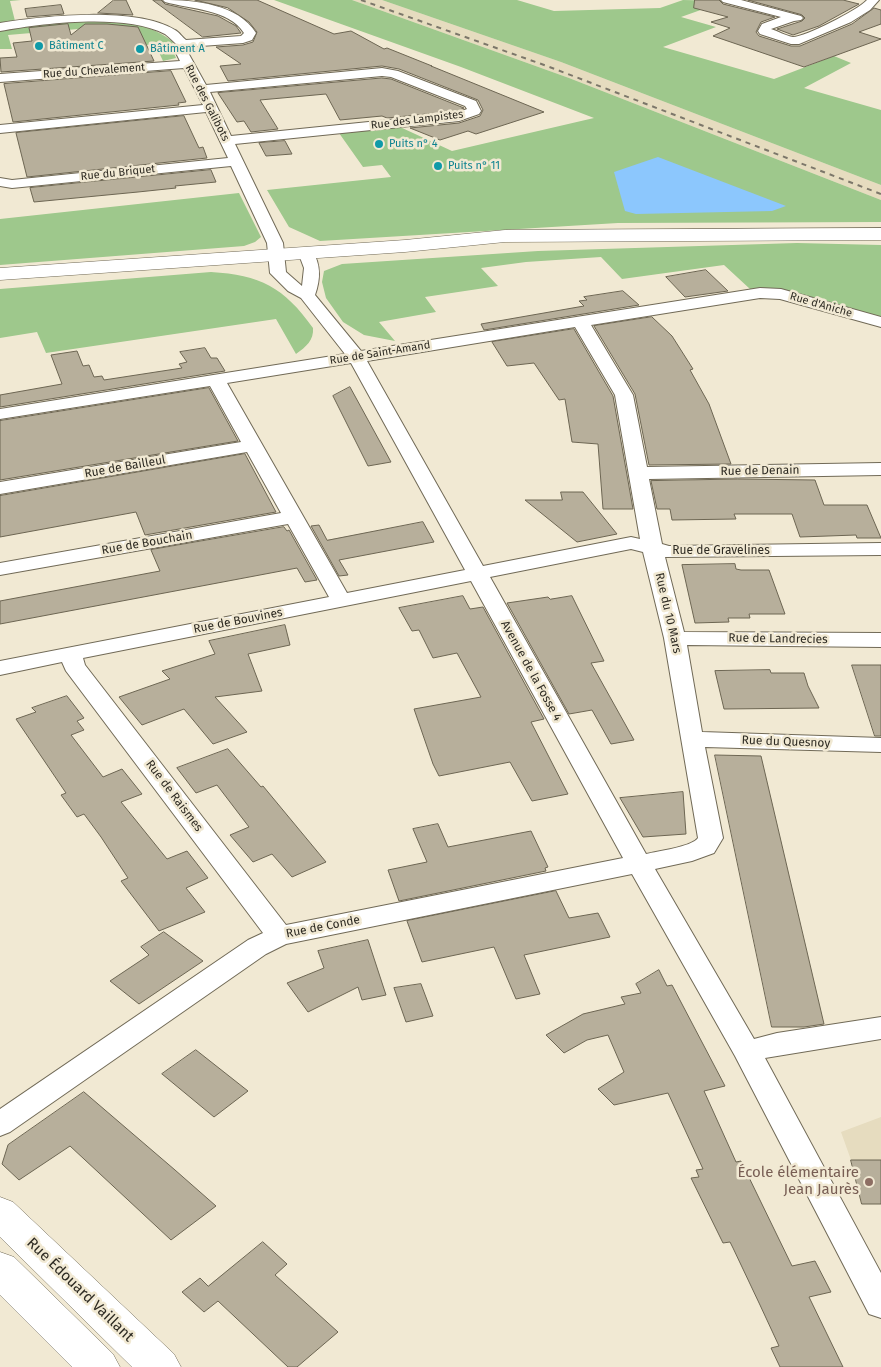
<!DOCTYPE html>
<html>
<head>
<meta charset="utf-8">
<style>
	body { margin:0 }
	canvas { display:block; background:#f1e9d3 }
</style>
</head>
<body>
<canvas width="881" height="1367"></canvas>
<script>
const ctx = document.querySelector('canvas').getContext('2d');
ctx.lineJoin = 'round';
function paint(path, color) { ctx.fillStyle = color; ctx.fill(path, 'evenodd'); }
function stroke(path, color, width, dash) { ctx.strokeStyle = color; ctx.lineWidth = width; ctx.lineCap = dash ? 'butt' : 'round'; ctx.setLineDash(dash || []); ctx.stroke(path); }
function drawText(font, color, halo, rows, align = 'center') {
  ctx.font = font + ' "Fira Sans",sans-serif'; ctx.lineWidth = 5; ctx.setLineDash([]); ctx.textBaseline = 'middle'; ctx.strokeStyle = halo; ctx.fillStyle = color; for (const [text, x, y, turn = 0] of rows) {
    ctx.save(); ctx.translate(x, y); ctx.rotate((+turn || 0) * Math.PI / 180); ctx.textAlign = isNaN(turn) ? turn : align; if (halo) ctx.strokeText(text, 0, 0); ctx.fillText(text, 0, 0); ctx.restore();
  }
}
paint(new Path2D(`
	M352,0H382L561,62L881,185V200L569,78Z
	M881,1117V1204H861L851,1160L841,1132Z`), '#e6dcbf');
paint(new Path2D(`
	M0,0H21L10,1L15,21L0,23Z
	M274,0H352L569,78L881,200V222L618,223L320,241L289,227L267,190L391,177L382,165L363,167L339,133L400,127L452,151L594,118L461,67Z
	M382,0H517L554,11L660,8L683,0L726,1L681,17L716,27L663,47L774,79L834,56L851,63L804,88L881,110V185L561,62Z
	M42,21C83,22 139,13 173,42L171,46L176,58L163,61L155,44L146,45L90,28L8,35L12,49H0V28Z
	M239,193L261,237L255,242L244,246L0,265V219Z
	M797,243L881,245V318L776,288L750,289L724,265L622,279L601,257L526,262L481,268L498,286L425,297L436,312L379,322L395,341L364,335L343,322L326,298L322,282L324,271L342,264L538,251Z
	M211,272C260,275 284,287 313,328C314,340 306,347 296,354L276,319L46,353L37,332L0,338V289Z`), '#9ec88c');
paint(new Path2D(`
	M658,157L786,206L772,211L636,214L625,211L614,172Z`), '#8cc7fd');
const building = new Path2D(`
	M114,0H126L133,15L98,13Z
	M153,0H161L165,4L218,16L236,26L241,33L203,37Z
	M195,0H257L334,34L351,31L384,49L387,48L432,66H431L544,112L476,134L468,131L440,140L410,128L459,123L480,116L483,110L478,100L399,69L382,66L228,81L220,66L241,64L216,47L243,45L253,42L257,32L249,22L228,8Z
	M695,0H719L723,4L775,17L761,22L756,32L759,36L791,46H800L852,24L874,8L881,10V24L859,32L881,39L804,67L713,36L730,28L711,22L728,17L694,8Z
	M748,0H843L859,4L819,26L793,35L777,29L802,21L805,18L802,15Z
	M61,5L64,14L27,17L25,9Z
	M68,24L71,35L85,24H107L138,27L154,61L1,72L0,58L17,57L13,43L32,41L29,28Z
	M171,71L186,102L178,103L179,105L13,122L4,84Z
	M382,78L391,79L464,108L457,111L387,118L382,116L340,120L326,94L260,100L278,129L251,132L244,121L237,122L218,93Z
	M184,116L199,148L203,147L207,158L27,177L16,133Z
	M285,141L292,154L266,156L259,143Z
	M211,170L216,182L175,186L176,188L138,192L34,202L30,188Z
	M706,270L728,291L685,297L666,277Z
	M623,291L639,305L484,330L481,324L584,306L579,301L587,300L584,297Z
	M652,317L672,336L693,369L690,370L709,404L731,464L649,465L635,394L594,326Z
	M574,329L613,396L633,509H603L598,444L572,442L565,399L559,400L534,363L507,366L492,342Z
	M205,348L211,358H217L225,371L0,407V395L62,384L51,355L77,351L83,366L89,365L94,377L102,376L104,380L182,368L179,364L187,362L180,352Z
	M350,387L391,462L368,466L333,396Z
	M209,388L238,441L0,480V421Z
	M245,454L276,512L145,535L136,512L0,537V496Z
	M738,479L815,480L824,505H867L881,538H857L856,535L800,537L792,514H734L736,519L672,520L670,509H657L651,481Z
	M561,492H583L617,534L577,542L525,500H562Z
	M423,522L434,542L339,560L348,575L339,576L311,526L319,525L327,540Z
	M284,527L287,531L289,530L317,580L305,582L297,568L0,624V601L160,571L151,550Z
	M735,564L736,569L741,570H769L785,614H749L750,618H728L729,622L695,623L682,565Z
	M463,596L470,609L483,607L544,719L531,722L568,794L532,801L510,762L439,776L433,764L414,709L481,697L457,653L433,658L419,630L412,631L399,608Z
	M572,596L604,661L591,663L634,740L611,744L592,710L569,714L507,603L548,597L550,599Z
	M285,625L290,645L248,654L262,691L215,697L247,732L213,744L184,709L142,725L119,697L170,679L162,671L215,654L209,641Z
	M852,665H881V736H875Z
	M770,670L771,673H804L808,686L819,708L724,709L715,671Z
	M67,696L84,718L77,721L84,730L71,735L103,777L122,769L142,794L121,802L167,859L187,851L208,878L186,888L205,912L159,931L121,881L128,878L101,837L84,814L77,817L61,795L66,793L16,719L36,712L32,708Z
	M228,749L261,787L263,786L326,862L292,877L272,854L253,862L230,835L249,827L217,785L196,793L177,768Z
	M715,755L761,756L824,1024L804,1027H772Z
	M683,792L686,834L643,837L620,798Z
	M438,824L448,847L531,831L548,867L545,868L546,871L399,901L388,870L427,862L413,829Z
	M556,891L569,918L598,913L610,937L524,955L540,994L516,999L494,947L422,962L407,921Z
	M164,932L203,961L139,1004L110,981L149,955L141,947Z
	M368,940L386,995L362,1000L358,987L308,1012L287,983L324,968L318,951Z
	M659,970L667,986L672,985L725,1086L704,1091L736,1162L741,1161L792,1266L815,1261L831,1292L809,1297L843,1367H780L771,1348L779,1346L760,1305L733,1248L730,1242L723,1243L691,1178L699,1177L696,1170L703,1169L668,1093L614,1105L598,1089L624,1072L608,1035L587,1040L564,1053L546,1035L583,1014L625,1004L621,997L641,993L636,984Z
	M421,984L433,1016L406,1022L394,988Z
	M196,1050L248,1091L214,1117L162,1074Z
	M84,1092L175,1170L216,1206L171,1240L70,1146L19,1180L2,1164L8,1145Z
	M851,1160H881V1204H862Z
	M263,1242L287,1264L275,1275L338,1332L297,1367H288L218,1301L204,1312L182,1292L200,1278L208,1286Z`);
paint(building, '#b7af9b');
stroke(building, '#6d6653', 1);
const street = new Path2D(`
	M163,0C195,0 238,4 256,33L252,40L243,43L187,47L186,49L206,85L382,68L398,71L476,101L481,111L479,114L459,121L235,144L283,243L286,272L302,286L304,268L298,252L301,249H311C321,263 321,278 315,295L361,351L760,288L781,289L881,317V327L780,299L760,298L591,325L633,395L647,467L881,463V475L649,479L662,544L669,546L881,543V555L665,557L684,632L881,633V647L687,645L702,732L881,738V752L705,747L723,838L714,853L692,861L655,869L754,1039L777,1033L881,1017V1039L765,1058L881,1273V1318L869,1314L735,1056L632,874L286,944L266,954L10,1132L0,1136V1109L248,940L263,933L66,671L62,662L0,675V661L329,597L288,524L0,575V563L281,513L247,452L0,494V482L241,442L210,386L0,419V409L345,354L301,298L288,291L270,273L267,243L231,166L12,188L0,186V178L12,180L228,158L206,112L0,133V125L203,105L184,68L0,82V74L180,61L174,49L177,45C173,41 169,37 165,34C125,13 44,23 0,31V23C44,16 135,6 175,30C179,32 182,37 186,40L241,36L244,33C229,9 190,9 165,2ZM382,76L391,77L465,106L467,109L457,113L231,136L210,92ZM575,327L615,395L640,539L631,537L483,566L367,361ZM351,363L465,570L347,593L227,383ZM631,549L643,552L664,638L698,838C691,847 658,851 646,854L490,577ZM471,581L623,858L286,925L85,665L83,658Z
	M721,0H741L801,16L803,18L801,20L794,21L771,29C778,31 786,36 793,37C805,37 858,10 867,0H879L870,10L851,22L799,44H791L760,34L758,31L762,24L781,17L723,2Z`);
const secondary = new Path2D(`
	M881,228V240L505,242L405,252L0,280V268L405,240L505,230Z
	M0,1197L13,1202L174,1354L181,1367H132L0,1237Z
	M0,1252L14,1257L113,1354L120,1367H72L0,1295Z`);
stroke(street, '#716a57', 2);
stroke(secondary, '#716a57', 1);
paint(street, '#fff');
paint(secondary, '#fff');
stroke(new Path2D(`
	M361,0L547,66L881,194`), '#7c776a', 2, [5, 5]);
for (const [x, y, r, color] of [
	[39,46,5,"#0f9aa8"],
	[140,49,5,"#0f9aa8"],
	[379,144,5,"#0f9aa8"],
	[438,166,5,"#0f9aa8"],
	[869,1182,5,"#8d6e63"]
]) { const dot = new Path2D(); dot.arc(x, y, r, 0, 2 * Math.PI); ctx.fillStyle = color; ctx.fill(dot); stroke(dot, '#f1e9d3', 2); }
drawText('11px', '#0d838f', '#f1e9d3', [
	["Bâtiment C",49,46],
	["Bâtiment A",150,49],
	["Puits n° 4",389,144],
	["Puits n° 11",448,166]
], 'left');
drawText('11px', '#2e2b23', '#f1e9d3', [
	["Rue du Chevalement",94,71,-4],
	["Rue des Galibots",207,103,63],
	["Rue des Lampistes",417,120,-7],
	["Rue du Briquet",118,173,-6],
	["Rue d'Aniche",821,305,16],
	["Rue de Saint-Amand",380,353,-9]
]);
drawText('12px', '#2e2b23', '#f1e9d3', [
	["Rue de Bailleul",125,467,-10],
	["Rue de Denain",760,471,-1],
	["Rue de Bouchain",147,543,-10],
	["Rue de Gravelines",721,551],
	["Rue du 10 Mars",668,613,77],
	["Rue de Bouvines",238,621,-11],
	["Rue de Landrecies",778,639,1],
	["Avenue de la Fosse 4",531,671,61],
	["Rue du Quesnoy",786,742,2],
	["Rue de Raismes",174,796,53],
	["Rue de Conde",323,927,-11]
]);
drawText('15px', '#785e54', '#f1e9d3', [
	["École élémentaire",859,1173],
	["Jean Jaurès",859,1190]
], 'right');
drawText('15px', '#2e2b23', '#f1e9d3', [
	["Rue Édouard Vaillant",80,1290,44]
]);
</script>
</body>
</html>
